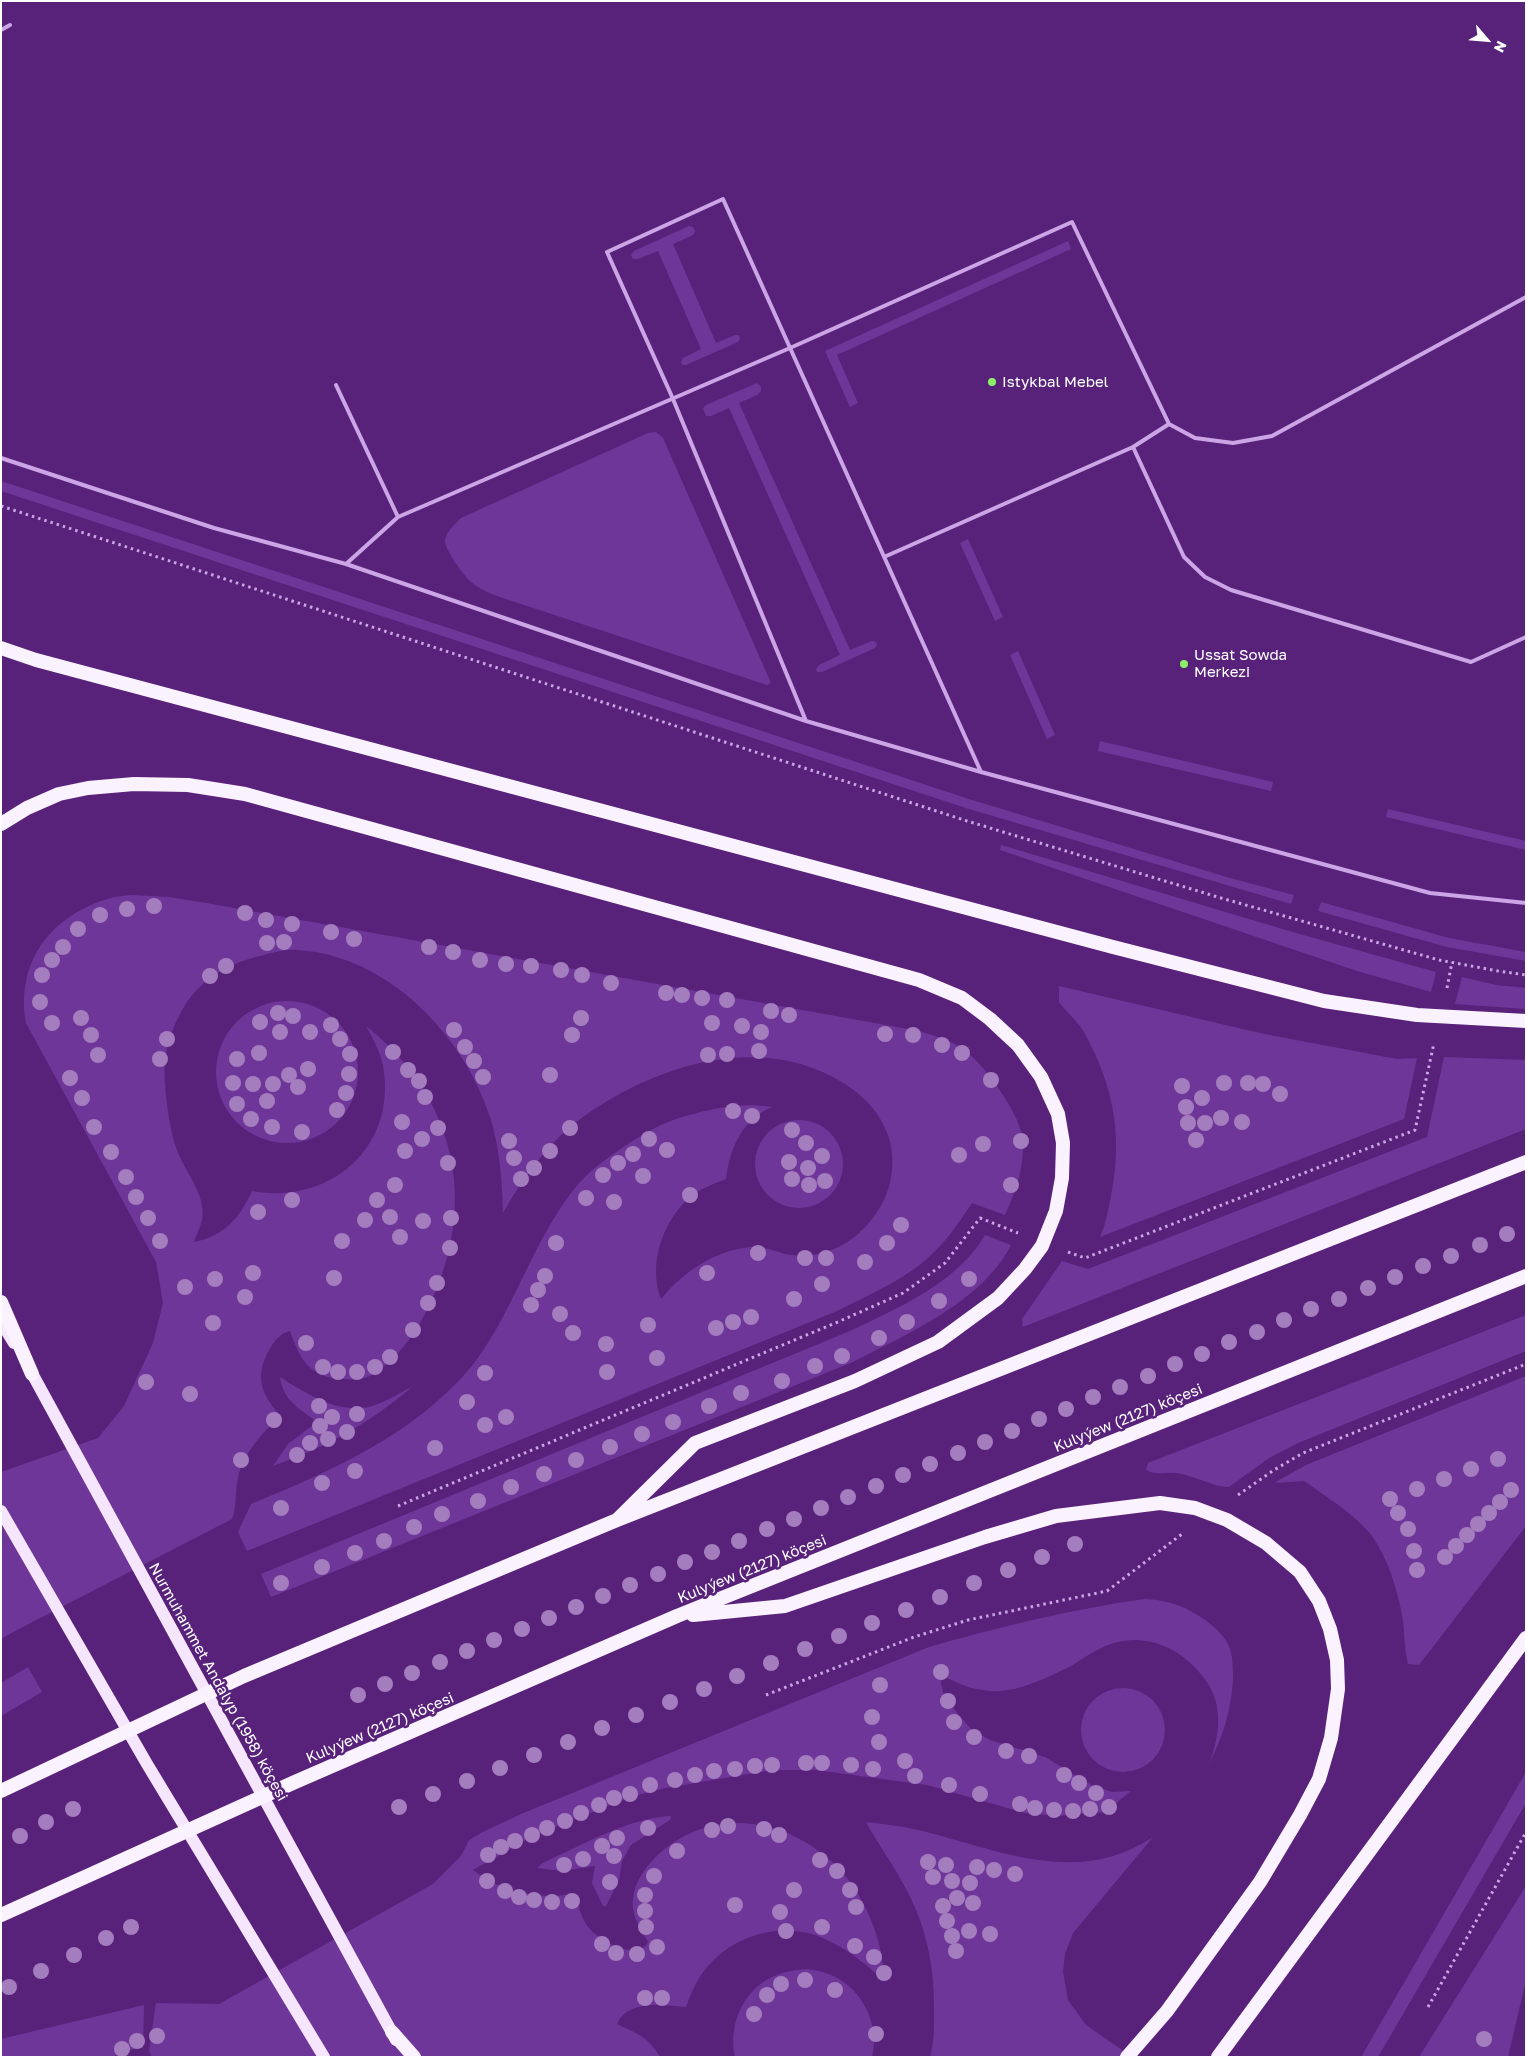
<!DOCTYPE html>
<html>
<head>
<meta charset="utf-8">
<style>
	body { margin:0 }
	#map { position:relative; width:1527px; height:2058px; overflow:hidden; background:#58227b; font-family:"Golos Text",sans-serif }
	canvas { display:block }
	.frame { position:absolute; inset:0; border:2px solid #fff; pointer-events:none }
	.north { position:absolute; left:1462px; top:15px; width:50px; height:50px; -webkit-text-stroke:4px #58227b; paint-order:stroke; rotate:117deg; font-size:14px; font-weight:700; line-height:20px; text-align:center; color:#fff }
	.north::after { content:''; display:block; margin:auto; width:18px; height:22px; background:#fff; clip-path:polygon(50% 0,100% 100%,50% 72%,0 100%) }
</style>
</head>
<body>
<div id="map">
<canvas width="1527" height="2058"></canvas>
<div class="frame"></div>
<div class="north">N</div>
</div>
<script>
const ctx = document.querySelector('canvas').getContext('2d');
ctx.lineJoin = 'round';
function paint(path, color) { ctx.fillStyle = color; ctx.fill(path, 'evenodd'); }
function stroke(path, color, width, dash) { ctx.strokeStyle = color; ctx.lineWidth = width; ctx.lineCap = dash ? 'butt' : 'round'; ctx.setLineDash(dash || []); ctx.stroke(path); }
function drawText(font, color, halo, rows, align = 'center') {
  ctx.font = font + ' "Golos Text",sans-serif'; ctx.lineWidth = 5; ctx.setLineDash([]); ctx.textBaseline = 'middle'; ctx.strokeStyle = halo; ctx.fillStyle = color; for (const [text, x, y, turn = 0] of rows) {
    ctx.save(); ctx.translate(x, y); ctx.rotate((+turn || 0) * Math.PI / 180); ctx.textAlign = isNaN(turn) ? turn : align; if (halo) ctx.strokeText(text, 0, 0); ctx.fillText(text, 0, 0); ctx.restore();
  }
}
paint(new Path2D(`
	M689,226L693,227L695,231L693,235L673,244L716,343L735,335H739L740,339L738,342L686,365H682L681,362L683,358L701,349L658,251L638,259H633L631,255L634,251Z
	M1068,241L1071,249L837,355L858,403L850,407L825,351Z
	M757,383L761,387V391L757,395L739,403L850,650L872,641L876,642L877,645L875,648L822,672H817L816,669L819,665L840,655L729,408L711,416H706L703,408L706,405Z
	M656,432L663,438L771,683L767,685L497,596C487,592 477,588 469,580C463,574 444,549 445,540C446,532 455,524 461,518L648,433Z
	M1,481L972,800L1230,878L1294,895L1291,904L969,809L1,491Z
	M968,539L1003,617L995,621L960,543Z
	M1018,651L1055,735L1047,739L1010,655Z
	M1100,741L1273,782L1271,791L1098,751Z
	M1388,809L1526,841V850L1386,817Z
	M1001,845L1296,933L1436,972L1431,992L1357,971L1000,850Z
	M131,895L169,897L212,904L919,1031C935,1036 954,1041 967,1052C986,1067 1022,1117 1023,1141C1024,1168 1016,1191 1005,1215L972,1203C960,1221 948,1239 932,1254C908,1278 867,1296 837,1311L247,1551L238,1532L251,1504C331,1471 414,1435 471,1367C517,1310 537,1223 589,1173C600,1163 613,1154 625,1146C644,1133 663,1122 686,1116C714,1108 742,1102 772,1107C741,1120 730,1149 726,1179C713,1184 699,1189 688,1199C662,1223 648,1265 661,1299C683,1272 714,1251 750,1247C762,1246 774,1251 785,1254C826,1262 862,1240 882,1204C894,1182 896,1153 886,1130C875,1105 857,1090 833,1077C753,1034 652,1067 583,1117C550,1140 523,1178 503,1213C502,1182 500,1150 491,1120C465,1036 388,955 297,950C286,949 271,953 260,956C226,964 196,982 180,1014C172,1029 167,1044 165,1061C163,1082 169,1130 177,1150C185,1172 207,1196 202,1220C200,1228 196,1235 194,1242C224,1236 240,1218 252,1191C327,1205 394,1151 384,1072C382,1055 374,1040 366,1026C455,1097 479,1201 430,1304C417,1331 397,1361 370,1376C363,1379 353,1380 344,1379C310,1378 300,1360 290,1331C283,1332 276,1339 272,1345C254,1373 259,1393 281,1416C263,1432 244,1452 238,1477C235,1491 237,1506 232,1519L15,1631L1,1639V1472L98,1438L124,1406L153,1343L163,1303L156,1262L26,1023C16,964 48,919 104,900C113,897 122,896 131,895Z
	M1321,902L1449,938L1526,952V961L1447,947L1318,911Z
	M1462,977L1496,985L1526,988V1009L1455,1004Z
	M1059,986L1264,1034L1397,1059L1417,1058L1404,1119L1100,1237C1106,1224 1108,1210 1111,1196C1123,1137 1114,1087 1085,1034C1079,1022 1067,1013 1059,1002Z
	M216 1072a71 71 0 1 1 142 0a71 71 0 1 1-142 0Z
	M1444,1057L1526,1060V1129L1023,1327L1022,1319L1062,1261L1088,1269L1427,1137Z
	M755 1164a44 44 0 1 1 88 0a44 44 0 1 1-88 0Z
	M985,1235L1011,1245C982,1302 907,1334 853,1362L271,1597L261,1574L850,1331C898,1308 957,1283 985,1235Z
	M1526,1315V1351L1298,1443L1269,1458L1229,1487C1216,1488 1193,1475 1176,1473C1166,1472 1154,1476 1146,1469L1148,1463Z
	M1526,1376V1526L1419,1665L1408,1664C1404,1648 1405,1632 1402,1615C1397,1588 1388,1559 1372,1536C1356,1515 1325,1496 1304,1481L1274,1483L1306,1465Z
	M280,1377C308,1395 344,1418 378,1404C390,1399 402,1392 413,1386C369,1424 328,1446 273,1466L288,1444L317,1422C300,1409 283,1401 280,1377Z
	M1145,1599C1165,1600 1182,1605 1199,1616C1210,1623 1223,1633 1229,1646C1233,1656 1233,1669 1233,1680C1231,1711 1223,1736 1209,1764C1220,1736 1224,1703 1204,1678C1182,1649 1147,1632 1111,1644C1096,1649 1084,1658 1071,1666C1055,1674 1036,1683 1018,1688C1000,1693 981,1692 963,1685C955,1682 949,1678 942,1677L941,1684L944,1695L957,1713L972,1730L990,1740L1045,1757L1093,1786L1112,1792L1131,1791L1105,1812L1057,1816L1025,1813L927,1785L816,1770H772L666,1788L630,1797L533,1836L473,1870C504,1894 538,1899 576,1894C578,1905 580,1914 586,1924C594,1938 638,1964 648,1942C643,1931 634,1921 633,1908C631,1889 642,1871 655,1858C706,1807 781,1815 832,1862C863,1890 884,1940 884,1981C866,1964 848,1949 825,1939C787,1921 738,1933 710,1964C698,1976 692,1991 686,2007C664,2005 628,1999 617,2024C637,2034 647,2035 660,2057H152L149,2051L156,2003L219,2004L433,1884L461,1856L469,1840L483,1832L521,1814L929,1647C999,1627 1072,1609 1145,1599Z
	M28,1667L42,1692L1,1716V1683Z
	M1081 1730a42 42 0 1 1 84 0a42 42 0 1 1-84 0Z
	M1526,1772V1803L1378,2057H1361Z
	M671,1816L670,1820L631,1845L622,1861L619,1880L606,1906H603L592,1883L595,1866L562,1871L537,1868C544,1861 555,1857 564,1853C597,1837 634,1818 671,1816Z
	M866,1822C883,1824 901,1826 918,1830C998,1849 1076,1888 1153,1837L1073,1933L1065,1954L1063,1972L1068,2000L1086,2025L1132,2057H930C935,2040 934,2021 934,2004C934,1963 925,1923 905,1887C893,1864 878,1844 866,1822Z
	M1526,1886V1980L1508,2057H1419Z
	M807,1969C814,1970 820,1971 826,1973C860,1984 881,2023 872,2057H735C728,2027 742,1992 770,1978C782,1972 794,1970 807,1969Z
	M144,2005L143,2048H136L112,2057H1V2039Z`), '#6f3699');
stroke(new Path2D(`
	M1,506L967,821L1221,898L1439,960L1498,971L1526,975
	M1447,988L1452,962
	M1068,1252L1085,1258L1415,1130L1434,1043
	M1238,1495L1274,1470L1303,1453L1526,1364
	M398,1506L840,1321L903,1293L945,1263L980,1218L1018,1233
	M766,1695L914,1637L968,1620L1107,1591L1182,1534
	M1428,2007L1526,1832`), '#cba5e5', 3, [2.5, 4]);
stroke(new Path2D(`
	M1,30L10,25
	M336,385L398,517
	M1133,447L1169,424L1195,438L1233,443L1272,436L1526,297
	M1,458L214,528L346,564L806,721L981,772L1430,893L1526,903
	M884,557L1133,447L1184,557L1205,577L1231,590L1471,662L1526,637
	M346,564L398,517L790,348L1072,222L1169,424
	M806,721L673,399L607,252L723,199L981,772`), '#cba5e5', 4);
stroke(new Path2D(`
	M1,1322L14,1343
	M28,1366L396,2040
	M1,1511L147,1764L324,2057`), '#f5e6fd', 12);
stroke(new Path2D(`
	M1,648L36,660L1113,947L1324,1001L1417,1015L1526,1021
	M1,824L27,808L59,794L88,788L134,784L188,785L245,794L919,980L962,998L990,1019L1018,1045L1041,1077L1058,1114L1063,1143L1062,1178L1056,1211L1042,1246L1025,1269L998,1298L938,1342L855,1381L695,1443L617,1520
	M1,1302L32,1374
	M693,1615L785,1606L985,1537L1056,1516L1160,1503L1195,1508L1227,1520L1266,1543L1300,1572L1319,1601L1330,1629L1337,1660L1338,1689L1331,1738L1319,1779L1300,1815L1260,1882L1167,2011L1127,2057
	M1,1791L244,1676L617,1520L1526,1162
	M1,1915L295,1782L677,1616L1526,1276
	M392,2032L414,2057
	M1218,2057L1526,1638`), '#faf2fe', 14);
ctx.fillStyle = '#a47dbe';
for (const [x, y] of [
	[154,906],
	[127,909],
	[245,913],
	[100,915],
	[266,920],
	[292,924],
	[78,929],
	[331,932],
	[354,939],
	[284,942],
	[267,943],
	[63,947],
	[429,947],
	[453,952],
	[52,960],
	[480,960],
	[506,964],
	[226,966],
	[531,966],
	[561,970],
	[42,975],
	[582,975],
	[210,976],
	[611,983],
	[666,993],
	[682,995],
	[702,998],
	[727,1000],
	[40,1002],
	[771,1011],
	[278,1013],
	[789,1015],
	[293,1016],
	[81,1018],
	[581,1018],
	[260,1022],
	[52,1023],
	[712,1023],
	[331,1025],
	[742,1026],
	[454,1030],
	[280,1032],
	[310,1032],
	[761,1032],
	[885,1034],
	[91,1035],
	[572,1035],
	[913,1035],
	[167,1039],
	[340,1039],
	[942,1045],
	[465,1047],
	[759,1051],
	[393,1052],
	[259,1053],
	[962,1053],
	[350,1054],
	[727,1054],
	[98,1055],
	[708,1055],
	[160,1059],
	[237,1059],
	[474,1061],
	[308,1069],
	[408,1070],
	[349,1074],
	[289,1075],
	[550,1075],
	[483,1077],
	[70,1078],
	[991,1080],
	[419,1081],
	[233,1083],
	[1224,1083],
	[1248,1083],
	[253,1084],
	[273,1084],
	[1263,1084],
	[1182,1086],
	[298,1087],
	[346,1093],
	[1280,1094],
	[425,1097],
	[82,1098],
	[1202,1098],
	[267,1101],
	[237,1104],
	[1186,1107],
	[337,1110],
	[733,1111],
	[752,1116],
	[1221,1118],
	[251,1119],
	[402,1122],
	[1242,1122],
	[1188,1123],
	[1205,1123],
	[94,1127],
	[272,1127],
	[438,1128],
	[570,1128],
	[792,1130],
	[302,1132],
	[422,1139],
	[649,1139],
	[1196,1140],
	[509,1141],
	[1021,1141],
	[806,1143],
	[983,1144],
	[667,1150],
	[405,1151],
	[550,1151],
	[111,1152],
	[633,1154],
	[959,1155],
	[822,1156],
	[514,1158],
	[789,1162],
	[448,1163],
	[618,1163],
	[534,1168],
	[808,1168],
	[603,1175],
	[643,1176],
	[126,1177],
	[521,1179],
	[792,1179],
	[825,1181],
	[395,1185],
	[809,1185],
	[1011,1185],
	[690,1195],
	[136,1197],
	[586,1198],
	[292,1200],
	[377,1200],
	[614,1202],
	[258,1212],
	[390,1217],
	[148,1218],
	[451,1218],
	[365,1220],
	[423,1221],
	[901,1225],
	[1507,1234],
	[400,1237],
	[160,1241],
	[342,1241],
	[556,1243],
	[887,1243],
	[1480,1245],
	[450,1248],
	[758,1253],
	[1451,1256],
	[805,1258],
	[826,1258],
	[865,1262],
	[1423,1266],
	[253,1273],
	[707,1273],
	[545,1276],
	[1395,1277],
	[334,1278],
	[215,1279],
	[969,1279],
	[437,1283],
	[822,1284],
	[185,1287],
	[1368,1288],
	[538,1290],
	[245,1297],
	[794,1299],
	[1339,1299],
	[939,1301],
	[428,1303],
	[531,1305],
	[1311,1309],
	[560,1314],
	[751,1317],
	[1284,1320],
	[733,1322],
	[907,1322],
	[213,1323],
	[648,1325],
	[716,1328],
	[413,1330],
	[1257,1332],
	[573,1333],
	[879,1338],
	[1229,1342],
	[306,1343],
	[606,1344],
	[1202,1354],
	[842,1356],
	[390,1357],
	[657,1358],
	[1175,1364],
	[815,1366],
	[323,1367],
	[375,1367],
	[338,1372],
	[357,1372],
	[607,1372],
	[485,1373],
	[1148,1376],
	[782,1381],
	[146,1382],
	[1120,1387],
	[741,1393],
	[190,1394],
	[1093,1397],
	[467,1402],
	[319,1406],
	[709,1406],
	[1066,1409],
	[357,1414],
	[332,1417],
	[506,1417],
	[1039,1419],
	[274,1420],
	[673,1422],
	[485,1425],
	[320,1426],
	[1012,1431],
	[347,1432],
	[642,1434],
	[328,1439],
	[985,1442],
	[310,1443],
	[610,1447],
	[435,1448],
	[958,1453],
	[297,1455],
	[1498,1459],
	[241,1460],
	[576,1460],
	[930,1464],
	[1471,1469],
	[355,1471],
	[544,1474],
	[903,1475],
	[1444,1479],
	[322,1483],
	[876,1486],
	[511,1487],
	[1417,1489],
	[1511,1490],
	[848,1497],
	[1390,1499],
	[478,1501],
	[1500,1502],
	[281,1508],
	[821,1508],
	[1398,1513],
	[1489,1513],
	[442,1514],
	[794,1519],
	[1478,1524],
	[414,1527],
	[767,1529],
	[1408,1529],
	[1467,1535],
	[384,1541],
	[739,1541],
	[1075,1544],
	[1456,1546],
	[1414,1551],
	[712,1552],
	[355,1553],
	[1042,1557],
	[1445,1557],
	[685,1562],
	[322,1567],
	[1008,1570],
	[1417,1570],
	[658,1574],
	[281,1583],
	[974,1583],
	[630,1585],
	[603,1596],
	[940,1597],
	[576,1607],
	[906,1610],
	[549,1618],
	[872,1623],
	[522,1629],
	[839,1636],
	[494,1640],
	[805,1649],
	[467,1651],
	[440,1662],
	[771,1663],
	[941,1672],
	[412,1673],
	[737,1676],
	[385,1684],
	[880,1685],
	[704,1689],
	[358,1695],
	[948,1701],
	[670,1702],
	[636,1715],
	[872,1717],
	[954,1722],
	[602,1728],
	[974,1737],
	[568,1742],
	[879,1742],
	[1006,1751],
	[534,1755],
	[1029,1756],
	[905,1761],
	[806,1763],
	[822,1763],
	[772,1765],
	[851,1765],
	[755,1766],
	[500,1768],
	[735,1769],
	[873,1769],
	[714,1771],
	[695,1775],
	[1064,1775],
	[915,1776],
	[675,1780],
	[467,1781],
	[1079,1783],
	[650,1785],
	[949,1785],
	[1096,1793],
	[433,1794],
	[630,1794],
	[980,1794],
	[614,1798],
	[1020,1804],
	[599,1805],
	[399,1807],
	[1109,1807],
	[1035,1808],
	[73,1809],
	[1090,1809],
	[1054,1810],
	[1073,1811],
	[581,1813],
	[565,1821],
	[46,1822],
	[728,1826],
	[547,1828],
	[648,1828],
	[764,1829],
	[712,1830],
	[532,1835],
	[779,1835],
	[20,1836],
	[617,1838],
	[515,1841],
	[602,1846],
	[501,1847],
	[677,1851],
	[488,1855],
	[614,1856],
	[583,1859],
	[820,1860],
	[928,1862],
	[564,1865],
	[946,1865],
	[977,1867],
	[994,1870],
	[837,1871],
	[1015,1874],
	[654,1876],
	[933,1877],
	[487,1881],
	[952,1881],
	[610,1882],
	[970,1883],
	[794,1890],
	[850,1890],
	[505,1891],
	[645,1895],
	[519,1897],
	[957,1898],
	[534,1900],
	[572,1901],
	[552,1902],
	[973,1903],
	[735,1905],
	[943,1906],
	[856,1907],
	[645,1911],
	[780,1912],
	[947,1921],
	[131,1927],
	[646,1927],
	[822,1927],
	[786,1931],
	[969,1931],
	[990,1934],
	[952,1936],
	[106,1938],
	[602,1944],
	[855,1946],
	[657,1947],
	[956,1951],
	[616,1953],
	[637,1954],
	[74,1955],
	[874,1957],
	[41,1971],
	[884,1973],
	[805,1980],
	[781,1984],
	[9,1987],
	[835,1990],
	[767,1995],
	[645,1998],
	[662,1998],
	[754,2014],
	[876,2034],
	[157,2036],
	[1484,2039],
	[137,2041],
	[122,2049]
]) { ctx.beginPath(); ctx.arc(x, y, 8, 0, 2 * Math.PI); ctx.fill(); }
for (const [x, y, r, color] of [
	[992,382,5,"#8af068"],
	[1184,664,5,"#8af068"]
]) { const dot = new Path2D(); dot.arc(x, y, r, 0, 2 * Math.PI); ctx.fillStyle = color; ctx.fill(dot); stroke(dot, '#58227b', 2); }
drawText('15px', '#fff', '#58227b', [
	["Istykbal Mebel",1002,382],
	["Ussat Sowda",1194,655],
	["Merkezi",1194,672]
], 'left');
drawText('15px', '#fff', '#58227b', [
	["Kulyýew (2127) köçesi",1128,1418,-22],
	["Kulyýew (2127) köçesi",752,1569,-22],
	["Nurmuhammet Andalyp (1958) köçesi",218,1682,61],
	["Kulyýew (2127) köçesi",380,1728,-23]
]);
</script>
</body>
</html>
